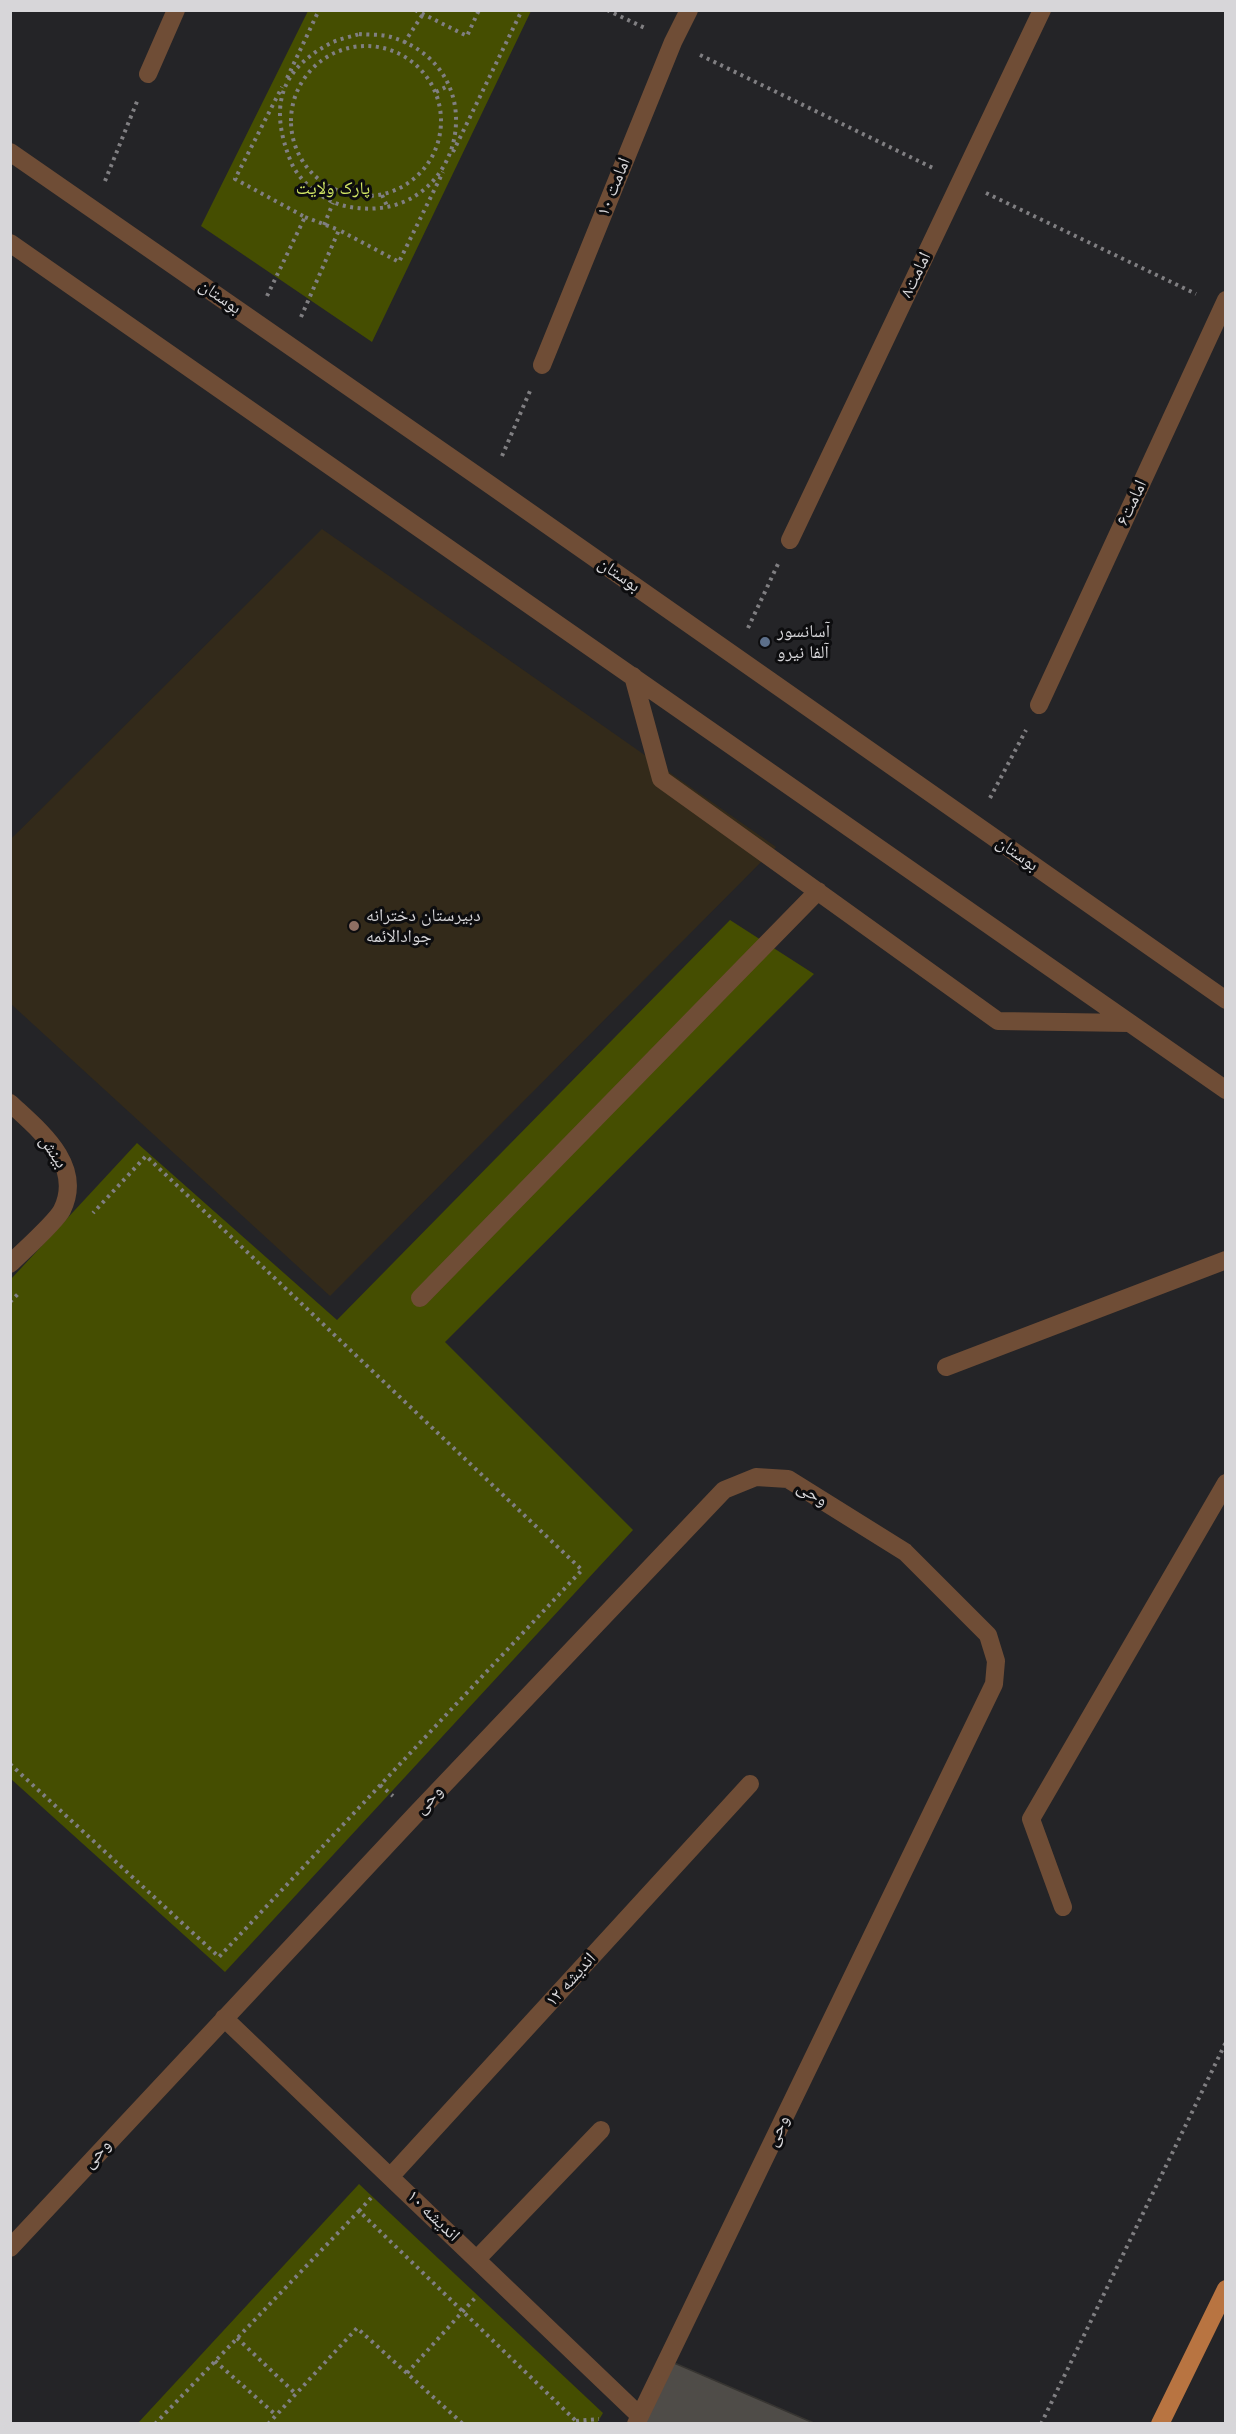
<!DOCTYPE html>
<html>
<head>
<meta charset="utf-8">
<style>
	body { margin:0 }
	#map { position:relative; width:1236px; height:2434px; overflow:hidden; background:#242427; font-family:Arial,sans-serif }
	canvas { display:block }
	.frame { position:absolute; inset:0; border:12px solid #d7d6d9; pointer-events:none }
</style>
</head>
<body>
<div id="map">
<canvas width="1236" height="2434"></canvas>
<div class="frame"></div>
</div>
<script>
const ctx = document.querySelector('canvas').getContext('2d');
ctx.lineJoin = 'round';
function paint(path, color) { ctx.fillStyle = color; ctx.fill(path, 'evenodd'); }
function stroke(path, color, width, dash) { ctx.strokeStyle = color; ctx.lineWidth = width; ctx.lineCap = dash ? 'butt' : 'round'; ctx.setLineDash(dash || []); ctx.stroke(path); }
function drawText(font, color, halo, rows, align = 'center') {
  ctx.font = font + ' Arial,"Noto Naskh Arabic",sans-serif'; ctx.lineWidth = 6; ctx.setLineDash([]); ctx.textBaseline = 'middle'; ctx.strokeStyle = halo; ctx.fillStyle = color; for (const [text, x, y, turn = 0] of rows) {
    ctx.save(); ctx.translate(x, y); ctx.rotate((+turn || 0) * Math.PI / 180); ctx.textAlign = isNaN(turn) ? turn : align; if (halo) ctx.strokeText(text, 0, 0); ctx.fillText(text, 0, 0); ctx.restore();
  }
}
paint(new Path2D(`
	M322,529L776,847L330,1296L11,1004L10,840Z`), '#332a1a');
paint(new Path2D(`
	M308,11H531L372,342L201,226Z
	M730,920L814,974L445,1342L633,1530L225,1972L11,1779V1279L137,1143L337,1320Z
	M359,2184L603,2413L597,2423H138Z`), '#454e01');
const building = new Path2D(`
	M665,2359L816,2424H633Z`);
paint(building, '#4f4c48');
stroke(building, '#373532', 1.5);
stroke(new Path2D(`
	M415,10L467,36L479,10
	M607,10L647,29
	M359,34C369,35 381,34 391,37C503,71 460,235 341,205C321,199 299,181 291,162C270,110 277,72 329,44C338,39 350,37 359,34Z
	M404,43L423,14
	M291 121a75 75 0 1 1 150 0a75 75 0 1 1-150 0Z
	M700,55L933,168
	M287,78L319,10
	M436,92L448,86
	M453,152L522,10
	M105,181L138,99
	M986,193L1196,294
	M382,195L388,208
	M305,217L339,230
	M324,225L333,203
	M267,296L305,217L235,179L282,87
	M301,317L339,230L399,262L443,172
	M502,456L530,391
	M748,628L778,564
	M990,798L1026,730
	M10,1302L19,1293
	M10,1764L219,1957L582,1570L146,1156L93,1213
	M380,1785L393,1796
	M359,2211L371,2198
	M237,2338L296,2394
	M215,2361L276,2415
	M407,2373L475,2298
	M576,2421L599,2419
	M155,2424L359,2211L576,2421L574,2424
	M268,2424L357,2328L463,2424
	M1041,2424L1226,2042`), '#807f82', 4, [3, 4.5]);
stroke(new Path2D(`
	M148,74L176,10
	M10,152L489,484L1226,1000
	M10,243L1226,1090
	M542,365L673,42L689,10
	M790,540L1042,10
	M633,676L661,779L998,1021L1129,1023
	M1039,705L1226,300
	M10,1103C40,1131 84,1165 62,1210C56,1222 22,1252 10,1264
	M420,1298L818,891
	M946,1367L1226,1260
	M1063,1907L1031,1819L1226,1483
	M224,2018L640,2416
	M391,2176L750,1784
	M10,2248L415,1815L724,1490L756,1477L788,1479L905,1552L988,1635L996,1661L994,1684L636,2424
	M477,2259L601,2130`), '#6f4d36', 18);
stroke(new Path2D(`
	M1160,2424L1226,2289`), '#b87441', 18);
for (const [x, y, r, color] of [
	[765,642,6,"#5c6f8a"],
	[354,926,6,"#8d6e63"]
]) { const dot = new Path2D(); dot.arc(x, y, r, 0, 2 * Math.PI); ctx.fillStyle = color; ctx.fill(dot); stroke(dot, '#0d0d0f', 2); }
drawText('18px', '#d7d6d9', '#0d0d0f', [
	["امامت ۱۰",614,187,-68],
	["امامت۸",916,275,-64],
	["بوستان",220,297,35],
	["امامت۶",1132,503,-65],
	["بوستان",619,575,35],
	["بوستان",1017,854,35],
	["بینش",53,1152,57],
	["وحی",812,1494,32],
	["وحی",429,1800,-46],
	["اندیشه ۱۲",571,1980,-48],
	["وحی",778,2131,-64],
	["وحی",97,2154,-47],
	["اندیشه ۱۰",433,2216,44]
]);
drawText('18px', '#d3e865', '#0d0d0f', [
	["پارک ولایت",333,189]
]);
drawText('18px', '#d7d6d9', '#0d0d0f', [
	["آسانسور",777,632],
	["آلفا نيرو",777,653],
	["دبیرستان دخترانه",366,916],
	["جوادالائمه",366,937]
], 'left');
</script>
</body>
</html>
